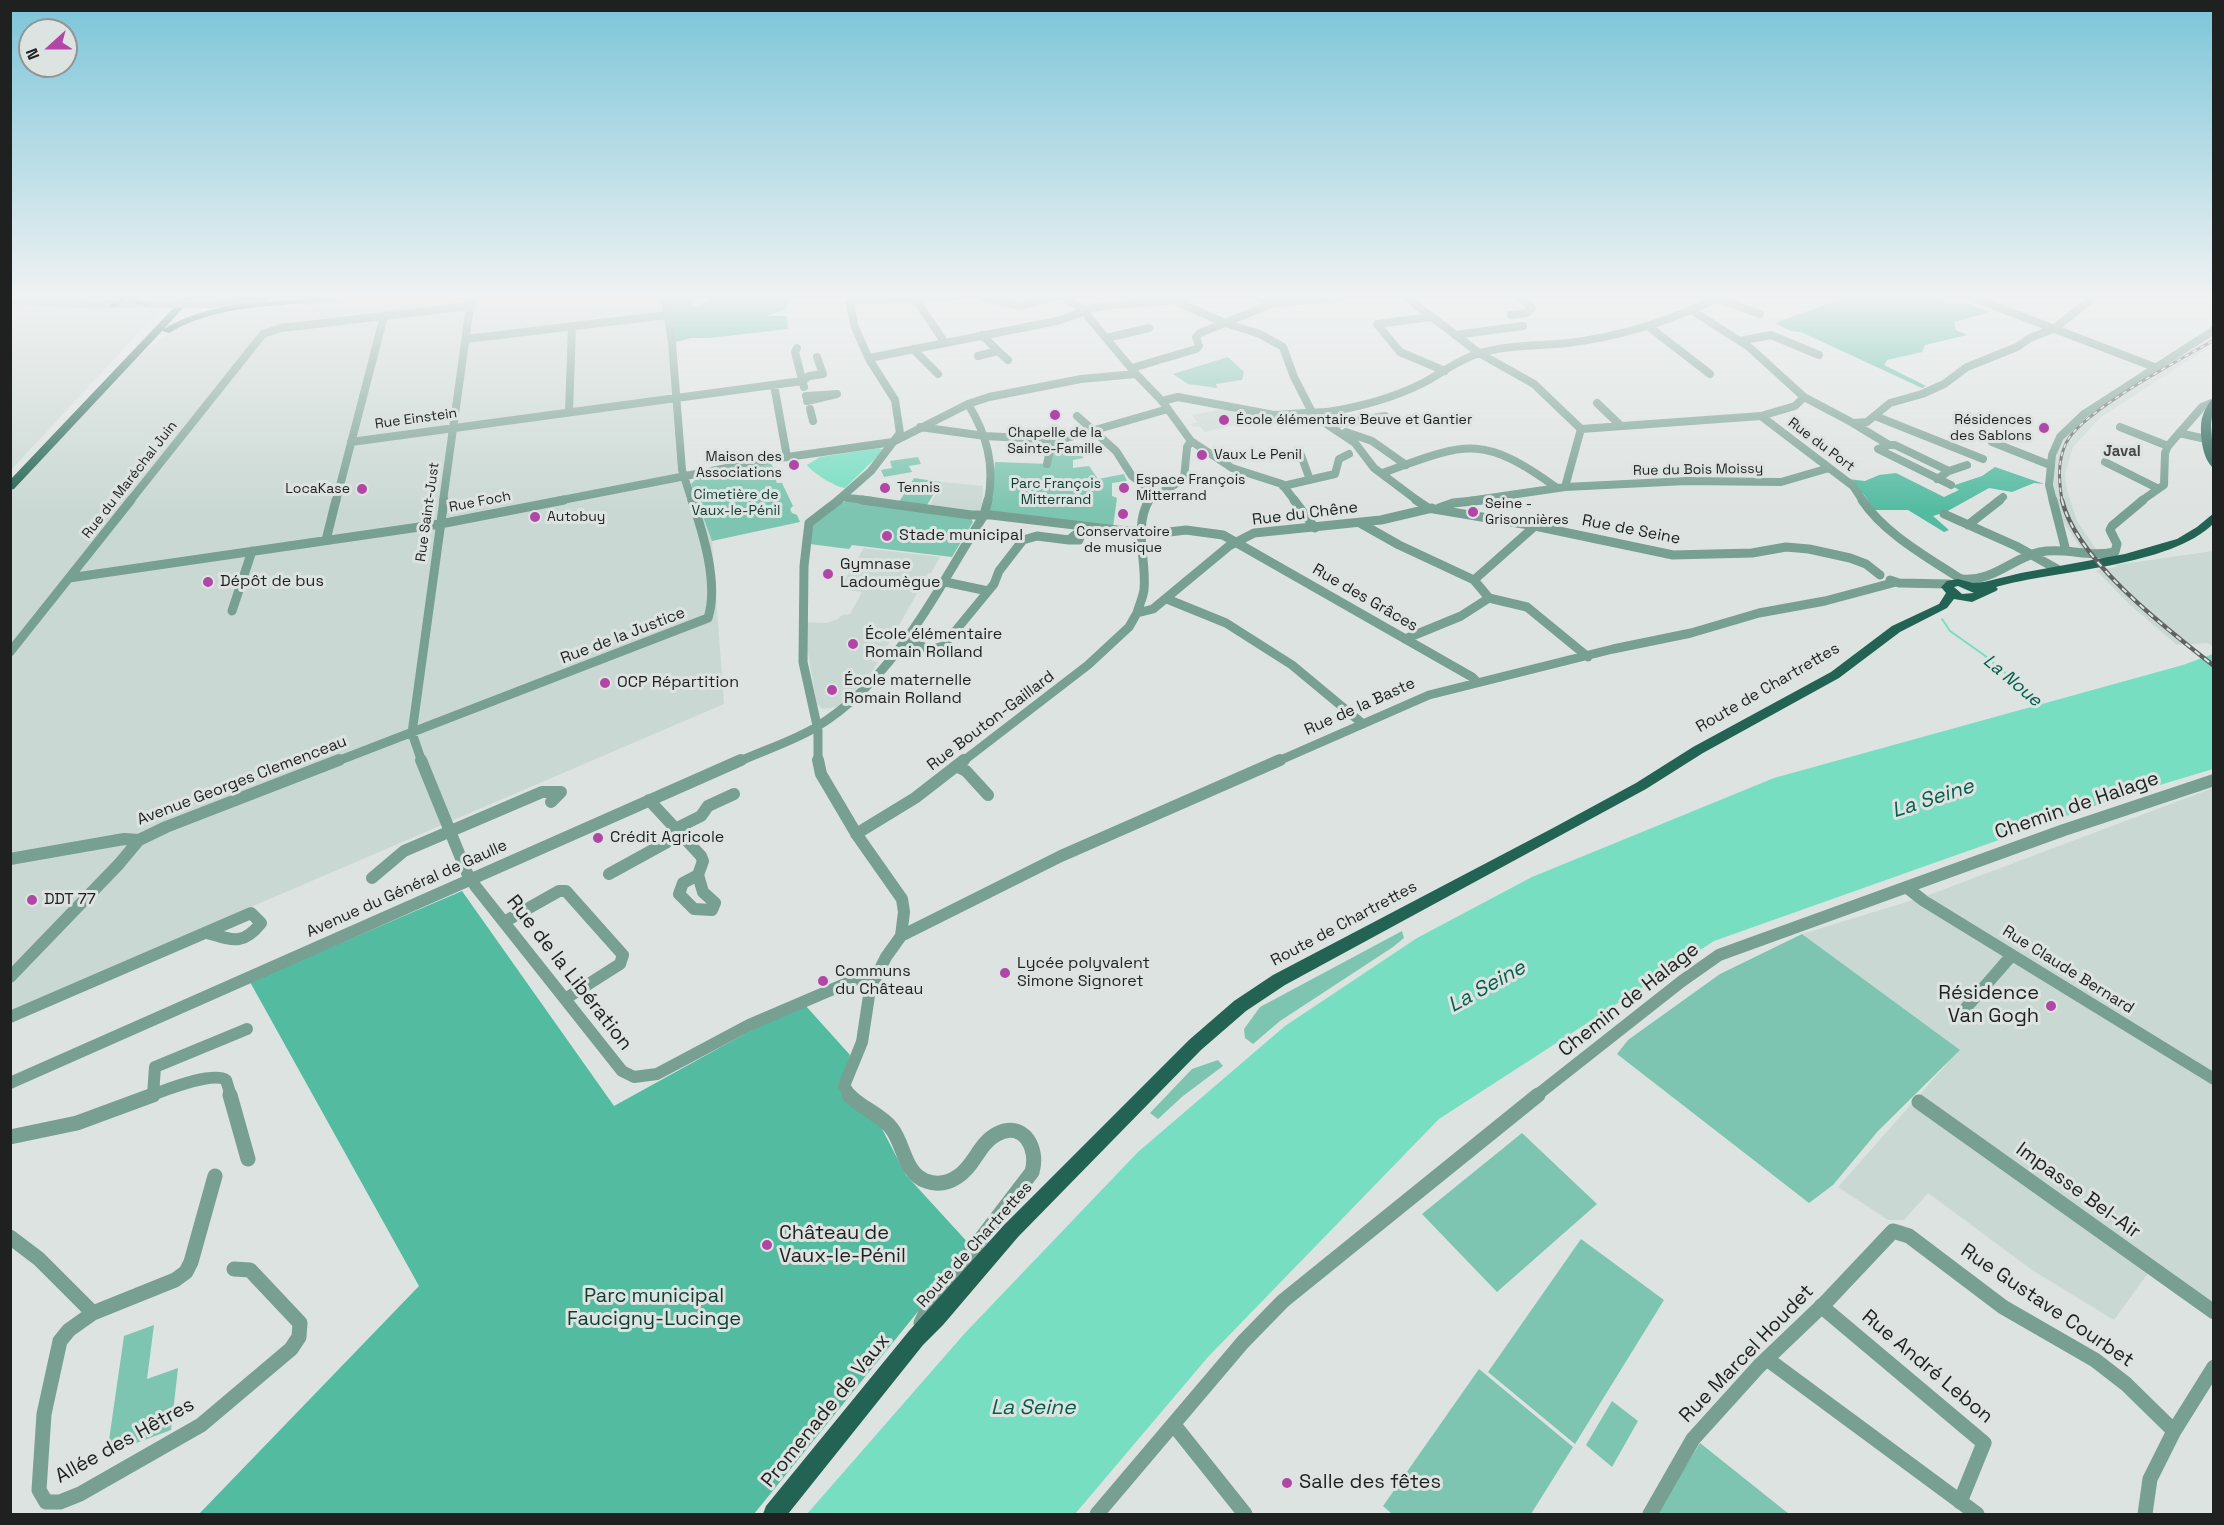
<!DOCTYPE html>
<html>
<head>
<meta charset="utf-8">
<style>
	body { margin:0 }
	#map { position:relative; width:2224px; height:1525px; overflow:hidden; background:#dde3e1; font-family:"Space Grotesk",sans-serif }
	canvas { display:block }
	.frame { position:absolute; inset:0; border:12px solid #1f2120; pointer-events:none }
	.north { position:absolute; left:18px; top:18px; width:60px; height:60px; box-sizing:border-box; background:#dde3e1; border:2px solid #919594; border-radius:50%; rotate:249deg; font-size:16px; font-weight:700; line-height:24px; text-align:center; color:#1f2120 }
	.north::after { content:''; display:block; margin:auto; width:21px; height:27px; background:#b246a7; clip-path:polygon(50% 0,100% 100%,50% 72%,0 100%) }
</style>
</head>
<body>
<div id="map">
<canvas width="2224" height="1525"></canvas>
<div class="frame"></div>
<div class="north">N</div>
</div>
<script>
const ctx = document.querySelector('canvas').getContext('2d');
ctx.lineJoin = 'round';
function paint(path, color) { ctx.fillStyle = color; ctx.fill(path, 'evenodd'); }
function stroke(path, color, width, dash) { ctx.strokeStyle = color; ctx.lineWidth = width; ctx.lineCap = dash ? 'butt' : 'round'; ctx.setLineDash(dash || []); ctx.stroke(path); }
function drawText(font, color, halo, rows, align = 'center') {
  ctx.font = font + ' "Space Grotesk",sans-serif'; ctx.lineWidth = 6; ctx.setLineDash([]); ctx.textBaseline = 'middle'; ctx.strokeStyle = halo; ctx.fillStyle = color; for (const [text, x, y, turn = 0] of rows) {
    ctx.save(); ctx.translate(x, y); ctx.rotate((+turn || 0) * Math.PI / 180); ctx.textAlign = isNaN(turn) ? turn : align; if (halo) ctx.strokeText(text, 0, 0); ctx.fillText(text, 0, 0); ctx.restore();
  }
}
paint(new Path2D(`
	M342,297H664L678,474L681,482L691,484L712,541L724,704L11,1010L10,493L137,357L183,322L208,314L308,304Z
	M11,304L160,310L11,470H10Z
	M2213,333V345L2101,417L2073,447L2065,474L2067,490L2077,521L2098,552L2082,550L2060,517L2055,499L2053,468L2060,445L2066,435L2087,416Z
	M1229,408L1237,417L1247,415L1253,421L1205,432L1199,426L1193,427L1191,424L1197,422L1192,415Z
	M942,482L983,486L982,509L974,512L930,505Z
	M864,548L940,557L931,573L928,574L882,655H874L872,657V661L878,662L868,678L837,707L823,709L817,704L814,688L808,653L807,622L826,623L838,619L842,615L850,614L862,592L839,589Z
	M2213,551V647L2208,643L2177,645L2129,604L2096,570L2117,567L2115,565Z
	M2213,788V1307L2154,1265L2114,1320L2032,1270L1928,1193L1904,1220H1888L1838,1187L1959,1050L1802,934L1926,896Z`), '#cad8d3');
paint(new Path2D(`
	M1228,357L1244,372L1242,380L1216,384L1217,388L1188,384L1173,374Z
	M1064,440L1084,458L1073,460V468L1089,466L1098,479L1124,474L1127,481L1112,483V496L1117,498L1113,527L989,513L995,462L1050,464L1054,441Z
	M918,457L921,464L909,466L912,472L884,477L881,470L892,468L890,461Z
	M771,463L777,477L775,478L777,483H782L793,506L790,509L792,513L797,515L800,522L712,541L691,484L698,477Z
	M914,478L941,482L927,505L899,502Z
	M847,501L971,519L973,522L952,557L852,545L849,549L810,544L813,522L839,503Z
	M1402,931L1404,938L1393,947L1280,1021L1253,1044L1245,1038L1244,1029L1260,1007Z
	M1802,934L1960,1050L1878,1131L1833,1185L1809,1203L1617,1054L1628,1040L1720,974Z
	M1218,1060L1223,1066L1183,1096L1158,1119L1150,1113L1192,1069Z
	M1522,1133L1597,1204L1497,1292L1422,1214Z
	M1581,1239L1664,1300L1575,1444L1488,1372Z
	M154,1325L147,1379L178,1368L171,1430L107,1454L124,1336Z
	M1479,1369L1573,1447L1531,1514H1392L1383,1506Z
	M1612,1401L1638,1421L1612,1467L1586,1445Z
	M1700,1443L1789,1514H1656Z`), '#7dc5b0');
paint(new Path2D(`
	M667,297H700L690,306L698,307L710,298L790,297L785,310L766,316H787L788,329L709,338H691L676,342L669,321Z
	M1847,297H1934L1949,303L1965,302L1990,312L1954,322L1956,330L1967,335L1925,345L1922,352L1887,360L1884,365L1926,386L1922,388L1801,332L1791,331L1775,323Z
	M1995,467L2044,484L2034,483L2012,492L1989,488L1946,512L1933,516L1949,530L1944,532L1908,510H1874L1865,496L1848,479L1865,481L1879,475L1896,473L1944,497L1959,490L1952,486L1982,476Z
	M462,891L614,1106L777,1016L805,1005L850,1055L840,1087L880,1125L906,1175L971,1246L754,1514H199L419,1286L250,982Z`), '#53bba0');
paint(new Path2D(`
	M879,448L884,450L845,488C837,488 811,472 807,465L820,457Z
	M2213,654V769L2120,797L1714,941L1439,1119L1208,1357L1075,1514H807L965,1333L1138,1152L1285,1026L1417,938L1532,877L1774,778L2183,665Z`), '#77dec2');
stroke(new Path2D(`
	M1942,619L1950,631L1984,655L2044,706`), '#77dec2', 2);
stroke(new Path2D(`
	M665,297L672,343L682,470L692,501
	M982,297L1020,306L1054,297
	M1063,297L1080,307L1136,374L1162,401L1191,441L1232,468L1282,484L1295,501
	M1166,297L1225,323L1260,334L1283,347L1294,377L1314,416L1355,443L1374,468L1418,501
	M1259,297L1274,303
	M1406,297L1479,353L1534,384L1581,429
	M1971,297L2157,368
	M1718,299L1760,314
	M10,300L91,304H165
	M850,300L956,297
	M916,300L945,343
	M307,301L343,297
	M202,304L262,303
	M1083,310C1118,301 1155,306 1190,297
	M1693,311L1749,347L1804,397L1795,406L1761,416L1853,486L1863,501
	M1511,315L1527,313L1532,308L1519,297
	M1431,317L1377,324L1400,352L1445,371
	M1648,326L1710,374
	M1455,335L1523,326
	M1106,338L1149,328
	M466,339L667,315
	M1740,341L1771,335L1819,355
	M797,348L795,352L804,387
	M913,349L938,374
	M998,351L1008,360
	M978,356L998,351L982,335
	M869,358L1057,321L1083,312
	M1132,368L1196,349L1199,346L1196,337L1200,333L1274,303L1342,297
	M774,385L787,457
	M806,396L837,394L807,401
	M1804,397L1853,423L1867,422L1890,403L1922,394L1944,384L1967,367L2017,347L2030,338L2055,328L2094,297
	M1162,401L1178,397L1274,415L1306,413
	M1597,403L1621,426
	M968,404C987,435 995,465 988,501
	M810,409L813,421
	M569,412L572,327
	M1327,412C1360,407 1393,398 1423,383C1442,373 1459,359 1480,353C1508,345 1538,346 1567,343C1620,337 1672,320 1720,297
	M1077,416L1116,451L1132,476L1153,493
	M1875,416L1983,459
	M1853,423L1889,445L1878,449L1951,485
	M1330,425L1385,416
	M920,427L985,436L1060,440L1168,409
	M2120,427L2168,446
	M1581,429L1761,416
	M1346,432L1372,441L1406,465
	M2179,433L2206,439
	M351,442L802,381L809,376L823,374L817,357
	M1992,442L2050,465
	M1889,445H1895L1949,471L1937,479
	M1301,455L1310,480
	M2105,462L2157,488
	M1047,464L1052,440
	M1949,471L1967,465
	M1382,473C1466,443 1481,433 1557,488
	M1283,486L1335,474L1339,459L1349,454
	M1565,487L1686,481L1781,482L1829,468
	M1153,493L1162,492L1184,479L1187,447L1191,441
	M842,497L872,501
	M130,501L263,334L281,328L470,306
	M336,501L384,316
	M443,501L470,306L477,297
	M557,501L773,459L893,442L968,404L989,397L1081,379L1136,374
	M837,501L871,471L900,433L895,400L869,359L854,325L849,297
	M1148,501L1153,493
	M1469,501L1565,487L1581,429
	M1998,501L2003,497
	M2053,501L2049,485L2052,455L2060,437L2084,414L2214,330
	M2141,501L2164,485L2165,453L2168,446L2202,407L2214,402`), '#779f92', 8);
stroke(new Path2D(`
	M862,500L971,515H991L1117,530L1161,533L1186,530L1223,535L1472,677L1477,682
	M1294,500L1315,528
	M1416,500L1428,508L1535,526L1673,555L1752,553L1786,547L1809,549L1850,558L1866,564L1880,575
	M1862,500C1886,536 1933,560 1968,584
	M2053,500L2066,551
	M1439,508L1453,503L1483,500
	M1944,514L2016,546L2057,569
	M1360,523L1399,545L1474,580L1489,598L1527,607L1588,657
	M1968,525L2000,500
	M1075,535L1080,537L1079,540H1069Z
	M326,540L336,500
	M69,578L440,524L564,500
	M1962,579C1993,582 2012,558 2040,552C2065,547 2090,558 2115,552L2117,544L2110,530L2112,526L2143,500
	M1474,580L1535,526
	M1890,580L1899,583L1949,584
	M945,582L988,591
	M1167,599L1226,623L1292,665L1363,724
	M232,611L252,551
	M1137,613C1139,606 1143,597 1144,590C1147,560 1133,528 1149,500
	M907,639L930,650L943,646L994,584L999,571L1023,540L1037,536L1069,540
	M1405,639L1461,616L1489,598
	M10,652L131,500
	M335,762L708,618C719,584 703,533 692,500
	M422,762L412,733L444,500
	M738,762C764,750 794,741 818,726C895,678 937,590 984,515L988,500
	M818,762V730L803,662L804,566L809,523L839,500
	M962,762L1088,665L1129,627L1137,613L1153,609L1229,546L1254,533L1381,520L1432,508
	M1276,762L1429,695L1613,649L1691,633L1759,613L1825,601L1896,582`), '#779f92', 9);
stroke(new Path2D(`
	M421,760L467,873L476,887L622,1071L634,1077L657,1074L749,1025L866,975L874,976
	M818,760L821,774L857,835L902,899L904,912L901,936L886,957L870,989L862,1042L844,1086L851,1096
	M956,766L966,771L988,795
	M649,800L701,856L703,861L698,875
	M675,829L701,816L708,806L734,794
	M856,834L915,798L964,760
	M10,859L124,839L139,840L166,827L339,760
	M609,874L680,835
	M698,875L703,892L715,903L712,910L694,909L679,894L683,883Z
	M372,878L404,851L542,792H561L551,802
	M1906,887L1924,901L2214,1079
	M504,922L559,891H566L623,955L620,964L565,999
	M901,936L1061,856L1280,760
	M10,977L119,864L139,840
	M1965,1009L2012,955
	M10,1017L251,913L261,923C243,946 232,940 207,933
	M10,1083L741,760
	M153,1095L155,1067L247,1029
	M149,1096C166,1090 212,1071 226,1080L231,1096
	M1536,1096L1682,981L1719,955L2064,830L2214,780`), '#779f92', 12);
stroke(new Path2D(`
	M230,1095L248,1159
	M849,1095C862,1109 881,1114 892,1129C904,1145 905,1174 926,1181C937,1185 948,1183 957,1177C974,1167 979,1143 997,1134C1024,1120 1039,1149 1032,1172L928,1308L921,1323
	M1919,1102L2214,1312
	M10,1137L77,1123L153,1095
	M10,1237L39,1259L93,1313L175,1280L186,1272L191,1262L215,1176
	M1821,1306L1984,1443L1960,1502
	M93,1313L69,1330L60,1341L44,1414L39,1490L46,1502H60L80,1494L201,1425L291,1349L299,1337L300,1323L250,1270L234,1269
	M1767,1359L1977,1514
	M1174,1425L1245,1514
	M1097,1514L1243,1342L1283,1301L1538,1095
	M1650,1514L1693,1439L1759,1366L1825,1303L1893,1231L1909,1236L2003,1307L2095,1360L2126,1384L2174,1431
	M2145,1514L2150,1479L2174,1431L2214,1367`), '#779f92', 15);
paint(new Path2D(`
	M118,297H135L152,304L148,306L130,303L127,298L116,307H110V303Z
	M184,297H193L164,329C210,301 266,302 318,298L322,300L318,302C267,307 214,306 169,333L162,331L14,489L10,490V480Z
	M226,297H270L271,299L267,301L230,299Z
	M2214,399L2211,425L2214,468C2202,461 2199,430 2202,418C2204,411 2207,406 2211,400Z
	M2214,513V523C2171,567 2055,570 1996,587L1998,589L1996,591L1972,602L1954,599L1947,608L1900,632L1839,678L1703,753L1646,789L1285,985L1246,1011L1201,1050L1018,1237L943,1325L923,1345L788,1514H763L766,1506L909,1331L1004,1225L1189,1040L1234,1001L1273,975L1553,828L1636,783L1693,747L1831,672L1892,626L1939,604L1946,593L1941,587L1947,581L1958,579L1973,583L1984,582L2021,573L2125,554L2177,539L2197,527ZM1958,586L1974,593L1962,594L1954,587Z`), '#226353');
const railFar1 = new Path2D(`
	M2062,501C2059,480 2057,463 2066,443C2081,411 2182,359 2214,340`);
const rail = new Path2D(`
	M2062,500C2076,560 2167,629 2214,666`);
stroke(railFar1, '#606362', 3);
stroke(rail, '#606362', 4.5);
stroke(railFar1, '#dde3e1', 1.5, [4.5]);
stroke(rail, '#dde3e1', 2, [6]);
stroke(new Path2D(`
	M165,304H202
	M1306,413L1327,412`), '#779f92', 8);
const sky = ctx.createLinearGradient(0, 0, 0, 511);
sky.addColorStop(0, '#7bc5d9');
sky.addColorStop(0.58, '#f0f2f2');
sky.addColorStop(1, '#f0f2f200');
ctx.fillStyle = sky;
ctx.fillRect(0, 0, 2224, 511);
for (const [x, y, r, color] of [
	[1055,415,6,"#b246a7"],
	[1224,420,6,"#b246a7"],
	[2044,428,6,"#b246a7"],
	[1202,455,6,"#b246a7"],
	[794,465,6,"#b246a7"],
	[885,488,6,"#b246a7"],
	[1124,488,6,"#b246a7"],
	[362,489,6,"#b246a7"],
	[1473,512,6,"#b246a7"],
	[1123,514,6,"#b246a7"],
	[535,517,6,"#b246a7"],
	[887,536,6,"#b246a7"],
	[828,574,6,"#b246a7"],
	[208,582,6,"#b246a7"],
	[853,644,6,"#b246a7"],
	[605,683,6,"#b246a7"],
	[832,690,6,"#b246a7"],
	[598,838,6,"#b246a7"],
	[32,900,6,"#b246a7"],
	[1005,973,6,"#b246a7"],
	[823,981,6,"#b246a7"],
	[2051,1006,6,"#b246a7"],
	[767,1245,6,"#b246a7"],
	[1287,1483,6,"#b246a7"]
]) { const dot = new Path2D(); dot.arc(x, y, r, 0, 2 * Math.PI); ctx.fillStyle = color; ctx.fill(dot); stroke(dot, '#dde3e1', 2); }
drawText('14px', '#1f2120', '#dde3e1', [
	["Rue Einstein",416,419,-8],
	["Rue du Port",1821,445,37],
	["Rue du Bois Moissy",1698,470,-1],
	["Rue du Maréchal Juin",130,480,-52],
	["Rue Foch",480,502,-11],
	["Rue Saint-Just",428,512,-82]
]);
drawText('14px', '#1f2120', '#dde3e1', [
	["École élémentaire Beuve et Gantier",1236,420],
	["Résidences",2032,420,"right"],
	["des Sablons",2032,436,"right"],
	["Chapelle de la",1055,433,"center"],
	["Sainte-Famille",1055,449,"center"],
	["Vaux Le Penil",1214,455],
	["Maison des",782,457,"right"],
	["Associations",782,473,"right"],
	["Espace François",1136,480],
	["Mitterrand",1136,496],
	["Tennis",897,488],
	["LocaKase",350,489,"right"],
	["Seine -",1485,504],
	["Grisonnières",1485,520],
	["Autobuy",547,517],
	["Conservatoire",1123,532,"center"],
	["de musique",1123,548,"center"]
], 'left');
drawText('14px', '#0e3d32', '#dde3e1', [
	["Parc François",1056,484],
	["Mitterrand",1056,500],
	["Cimetière de",736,495],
	["Vaux-le-Pénil",736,511]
]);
drawText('bold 15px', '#414543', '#dde3e1', [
	["Javal",2122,452]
]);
drawText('16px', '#1f2120', '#dde3e1', [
	["Rue du Chêne",1305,514,-7],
	["Rue de Seine",1631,530,11],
	["Rue des Grâces",1365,598,30],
	["Rue de la Justice",623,636,-21],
	["Route de Chartrettes",1768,688,-30],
	["Rue de la Baste",1360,707,-24],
	["Rue Bouton-Gaillard",991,721,-37],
	["Avenue Georges Clemenceau",242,781,-21],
	["Avenue du Général de Gaulle",407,889,-24],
	["Route de Chartrettes",1344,924,-28],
	["Rue Claude Bernard",2068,970,32],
	["Route de Chartrettes",975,1245,-48]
]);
drawText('16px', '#1f2120', '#dde3e1', [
	["Stade municipal",899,536],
	["Gymnase",840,565],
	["Ladoumègue",840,583],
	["Dépôt de bus",220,582],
	["École élémentaire",865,635],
	["Romain Rolland",865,653],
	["École maternelle",844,681],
	["Romain Rolland",844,699],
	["OCP Répartition",617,683],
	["Crédit Agricole",610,838],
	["DDT 77",44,900],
	["Lycée polyvalent",1017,964],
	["Simone Signoret",1017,982],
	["Communs",835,972],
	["du Château",835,990]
], 'left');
drawText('italic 18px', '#055f4d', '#dde3e1', [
	["La Noue",2012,681,40]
]);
drawText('20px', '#1f2120', '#dde3e1', [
	["Chemin de Halage",2077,806,-19],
	["Rue de la Libération",569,973,52],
	["Chemin de Halage",1629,1000,-38],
	["Impasse Bel-Air",2078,1191,36],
	["Rue Gustave Courbet",2047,1306,34],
	["Rue Marcel Houdet",1747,1354,-46],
	["Rue André Lebon",1927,1367,40],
	["Promenade de Vaux",826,1411,-51],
	["Allée des Hêtres",125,1441,-29]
]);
drawText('20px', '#1f2120', '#dde3e1', [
	["Résidence",2039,994,"right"],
	["Van Gogh",2039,1017,"right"],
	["Château de",779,1234],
	["Vaux-le-Pénil",779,1257],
	["Salle des fêtes",1299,1483]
], 'left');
drawText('20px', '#0e3d32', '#dde3e1', [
	["Parc municipal",654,1297],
	["Faucigny-Lucinge",654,1320]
]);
drawText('italic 21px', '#055f4d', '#dde3e1', [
	["La Seine",1933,799,-18],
	["La Seine",1487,987,-29],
	["La Seine",1033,1408]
]);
</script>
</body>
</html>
